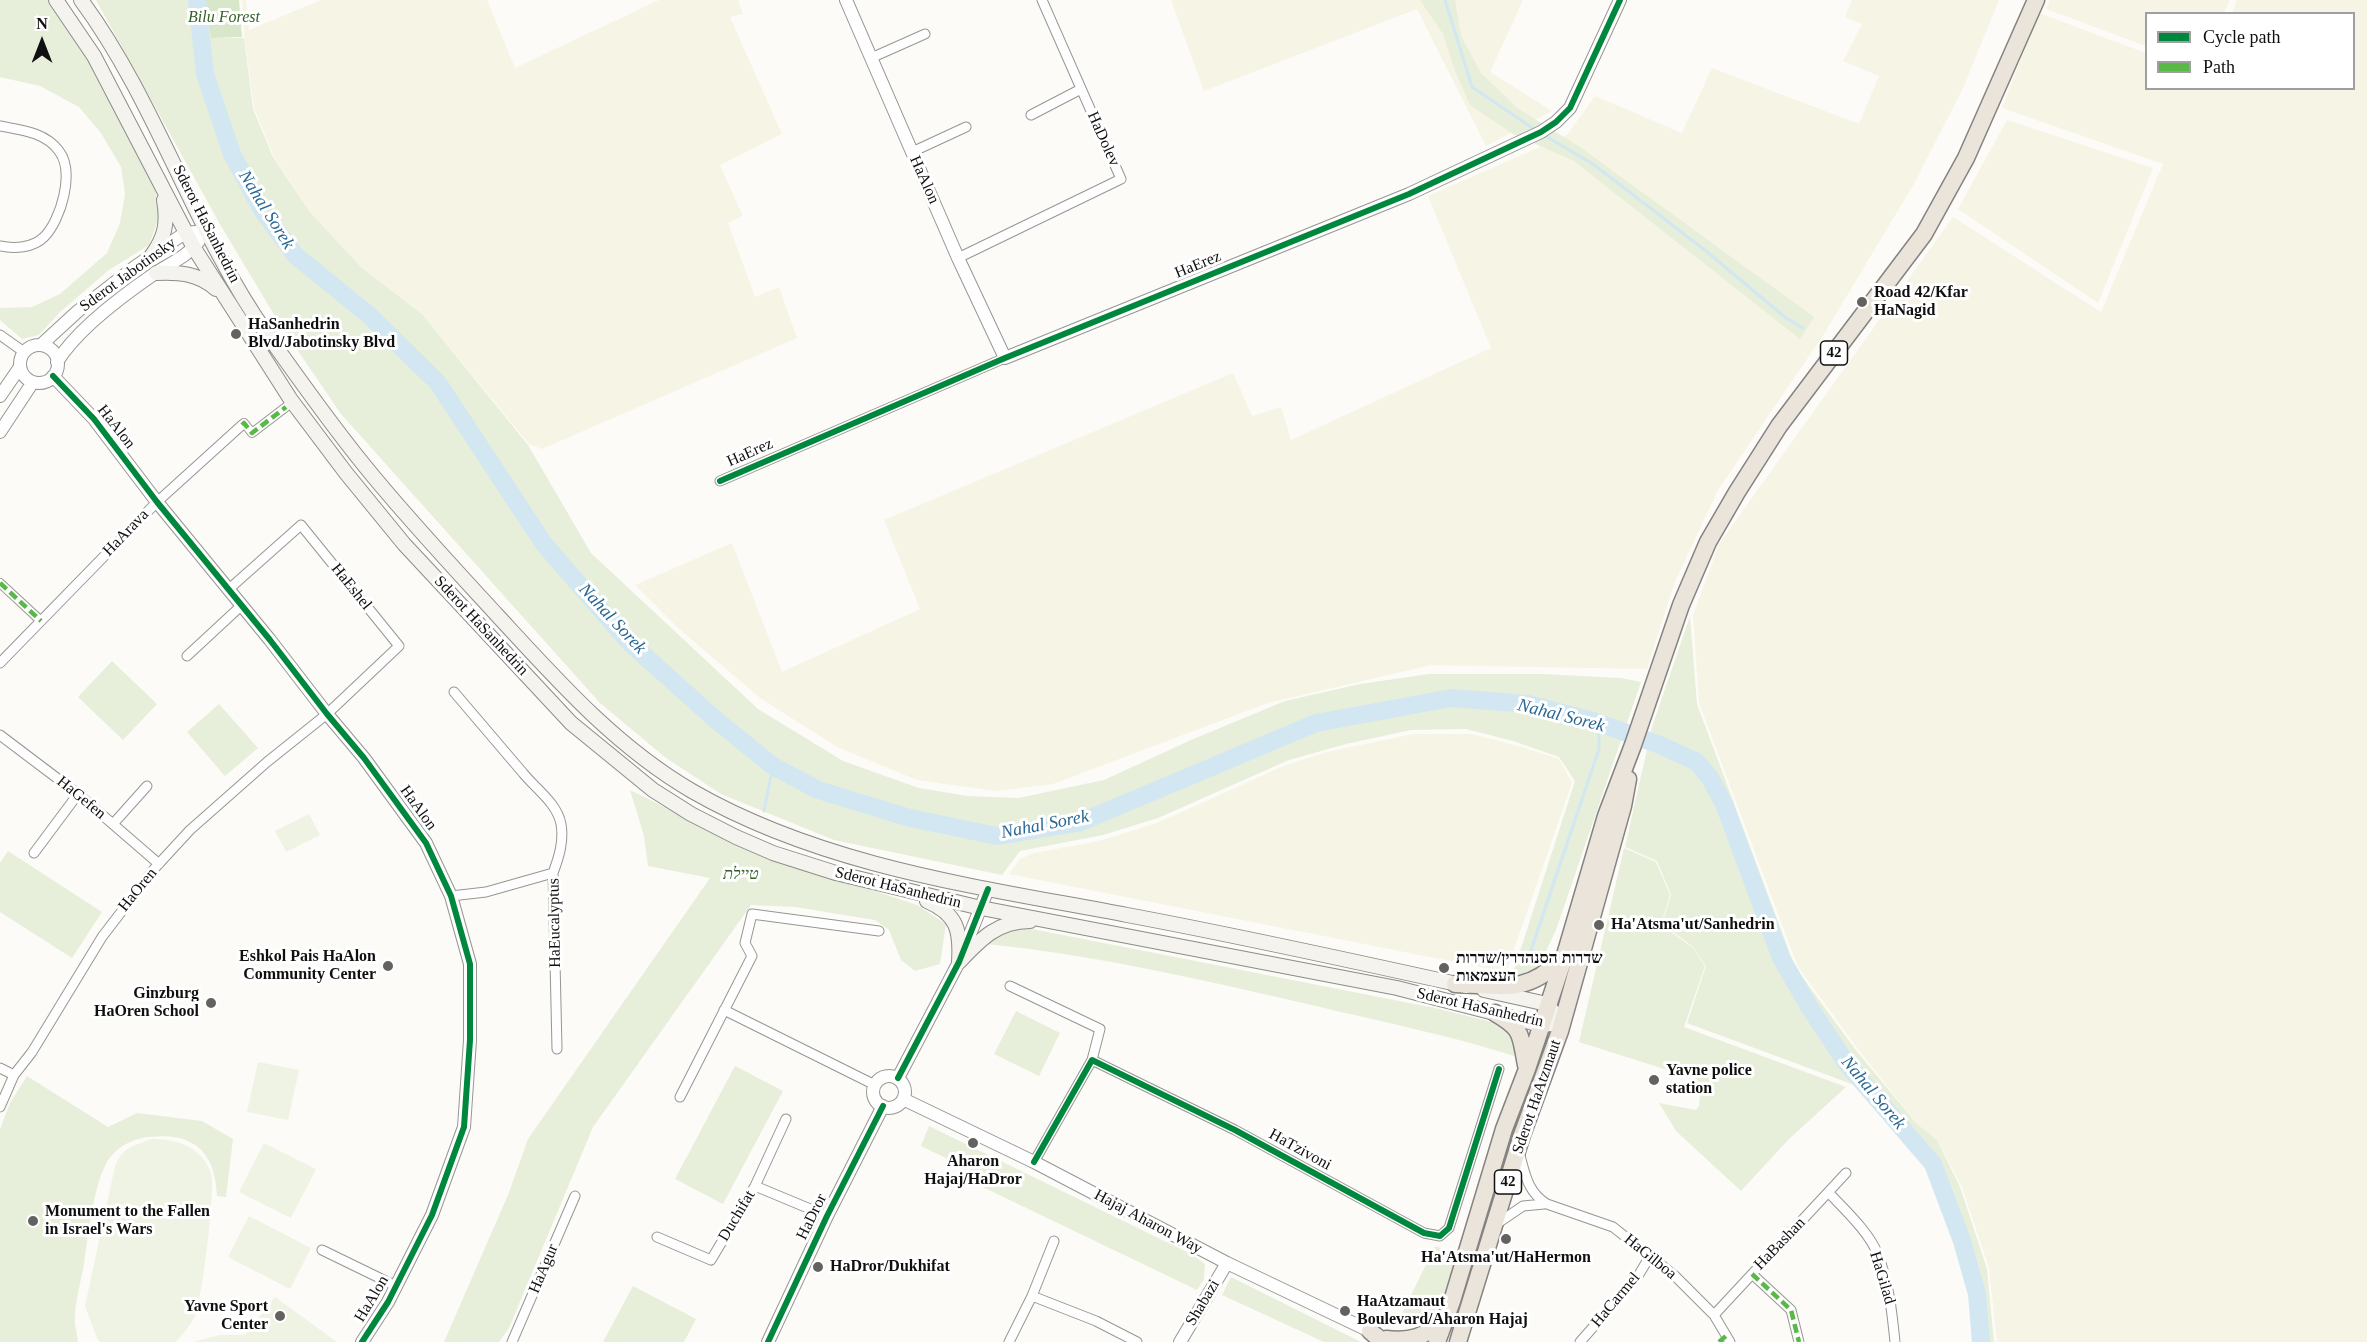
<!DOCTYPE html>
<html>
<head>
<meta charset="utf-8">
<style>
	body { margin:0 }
	#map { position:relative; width:2367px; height:1342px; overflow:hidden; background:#fcfbf7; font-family:"Times New Roman",serif }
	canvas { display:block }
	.legend { position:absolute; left:2145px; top:12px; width:210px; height:78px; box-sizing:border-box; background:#fff; border:2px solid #9f9f9f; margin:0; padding:8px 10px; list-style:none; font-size:18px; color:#101010 }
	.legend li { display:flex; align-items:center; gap:12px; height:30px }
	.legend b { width:30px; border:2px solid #9f9f9f }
	.north { position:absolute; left:12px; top:12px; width:60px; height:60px; -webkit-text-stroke:4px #fff; paint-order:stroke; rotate:0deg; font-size:16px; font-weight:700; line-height:24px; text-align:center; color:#101010 }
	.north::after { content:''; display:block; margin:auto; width:21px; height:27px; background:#101010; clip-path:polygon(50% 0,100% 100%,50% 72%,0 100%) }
</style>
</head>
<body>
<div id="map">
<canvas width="2367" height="1342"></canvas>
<ul class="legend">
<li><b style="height:8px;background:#00873e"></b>Cycle path</li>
<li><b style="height:8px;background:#58b947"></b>Path</li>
</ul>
<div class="north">N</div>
</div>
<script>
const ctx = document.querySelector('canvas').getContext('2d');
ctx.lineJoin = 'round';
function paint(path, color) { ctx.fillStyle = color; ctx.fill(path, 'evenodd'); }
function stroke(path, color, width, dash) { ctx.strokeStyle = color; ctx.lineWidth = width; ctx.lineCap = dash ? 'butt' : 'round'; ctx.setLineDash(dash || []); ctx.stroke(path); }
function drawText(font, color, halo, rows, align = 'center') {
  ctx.font = font + ' "Times New Roman",Heebo,serif'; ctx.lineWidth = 6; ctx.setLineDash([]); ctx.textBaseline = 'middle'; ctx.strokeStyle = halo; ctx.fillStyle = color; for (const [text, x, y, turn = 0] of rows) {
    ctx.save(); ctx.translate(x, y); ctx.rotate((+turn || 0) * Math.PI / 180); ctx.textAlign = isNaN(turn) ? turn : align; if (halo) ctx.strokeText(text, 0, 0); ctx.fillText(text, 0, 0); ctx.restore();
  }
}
paint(new Path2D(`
	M242,0H246L249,30L321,0H487L515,68L659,0H738L743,14L730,17L782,134L720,165L743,216L728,223L755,297L779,287L797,338L542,449L529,444L423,315L361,267L309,211L274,157L254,108L245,43Z
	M1171,0H1523L1490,72L1552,111L1486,146L1417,9L1204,91Z
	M1852,0H1999L1963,88L1915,182L1824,334L1718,490L1674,584L1647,669L1431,665L1268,703L1053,784L996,791L917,780L837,747L760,698L678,628L635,585L732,543L782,672L920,609L884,520L1233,373L1252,416L1281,407L1291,440L1491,348L1428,196L1567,135L1595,96L1682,133L1712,68L1859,124L1879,76L1843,61L1862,24L1845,17Z
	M2050,0H2230L2224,13L2146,14V46L2046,9Z
	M2237,0H2367V1342H1997L1989,1268L1962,1187L1937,1140L1916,1123L1861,1053L1798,967L1699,703L1693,615L1719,544L1953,217L2101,312L2163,164L2002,108L2039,13L2146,53V88H2354V14L2232,13Z
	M2007,120L2153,168L2098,303L1958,209Z
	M1413,734H1471L1522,747L1559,759L1572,783L1506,972L1009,874L1020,859L1034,853L1099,841L1157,823L1286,765L1327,752Z`), '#f6f4e5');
paint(new Path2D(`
	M0,0H49L75,33L155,185L159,217L149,245L109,270L60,312L39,335L22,339L0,320V308L32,307L60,294L107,253L120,223L125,194L121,167L101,133L79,107L40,86L0,77Z
	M96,0H203L211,38H244L253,109L273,157L309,211L361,267L423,315L528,445L591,553L758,709L843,761L919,788L967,796L1018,798L1104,780L1191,740L1285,701L1360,684L1429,674H1543L1621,678L1641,682L1556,930L1537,970L1512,976L1575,781L1559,757L1513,741L1466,729L1411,730L1346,744L1289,760L1158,818L1103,835L1020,851L1002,875L834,840L721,794L666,758L600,703L341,414L279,323L221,226Z
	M1420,0H1455L1461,36L1481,73L1517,108L1577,145L1814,317L1800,339L1574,161L1513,134L1470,105L1454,68L1443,34Z
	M1690,616L1697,704L1795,967L1855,1049L1916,1123L1937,1140L1960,1187L1987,1269L1994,1342H1972L1970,1294L1961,1254L1925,1145L1857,1086L1687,1023L1706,966L1692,946L1662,924L1671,895L1657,861L1625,847L1652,727Z
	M112,661L157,704L123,740L78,697Z
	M219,704L258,748L225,776L187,732Z
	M630,790L717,833L817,872L917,905L946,924L940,964L915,971L901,960L889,930L875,920L795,907L751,905L593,1127L509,1328L499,1342H444L508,1195L528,1139L710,878L648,866L644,836Z
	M1624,848L1656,862L1670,895L1661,925L1692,947L1705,966L1684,1027L1846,1087L1788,1140L1741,1191L1676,1131L1659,1103L1696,1110L1699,1106L1701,1083L1683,1075L1579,1042Z
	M8,851L102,912L72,958L0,912V863Z
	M1017,926L1435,1008L1496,1023L1515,1039L1514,1056C1449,1035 1382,1022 1316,1006C1207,981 1097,955 986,944L989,936Z
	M1016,1011L1060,1033L1039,1076L994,1054Z
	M735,1066L783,1091L723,1204L675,1179Z
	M27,1076L108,1127L137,1113L202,1121L233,1139L226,1197L217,1196C215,1152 194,1132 150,1137C136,1138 122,1144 113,1154C94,1173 88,1237 84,1264C81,1281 76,1298 75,1315C74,1323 77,1333 78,1342H0V1129L10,1103Z
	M929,1126L1191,1254L1205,1264L1204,1279L1197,1290L968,1180L971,1170L921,1146Z
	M1435,1246L1457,1253C1446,1286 1442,1331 1397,1324Z
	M1231,1277L1361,1342H1324L1222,1295Z
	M633,1286L696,1319L684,1342H603Z`), '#e7efda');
paint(new Path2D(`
	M204,0H239L242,37L211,38Z`), '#d8e6c9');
paint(new Path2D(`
	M309,814L320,835L286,852L275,831Z
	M258,1062L299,1070L288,1120L247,1112Z
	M151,1139C177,1139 201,1146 211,1173C216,1188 202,1300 195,1316C190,1326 183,1334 176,1342H100L97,1338L85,1306L114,1171C120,1148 131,1147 151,1139Z
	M264,1143L316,1169L291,1218L239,1192Z
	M249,1216L311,1248L290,1289L228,1257Z
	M275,1297L337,1342H193L220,1335H245Z`), '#eff3e3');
stroke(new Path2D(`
	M1445,0L1472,87L1537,131
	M1542,134L1593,164L1706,251L1786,318L1803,328
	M764,811L773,766
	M1527,962L1599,749V729L1593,721`), '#d2e7f1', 3);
stroke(new Path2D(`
	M197,0L205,74L232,154L262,210L295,255L370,316L438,383L544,544L629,642L716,720L773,766L818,790L910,818L997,836L1081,822L1316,723L1451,698L1528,704L1593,721L1660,745L1697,762L1710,778L1724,804L1781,958L1810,1008L1847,1064L1933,1164L1962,1241L1977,1294L1981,1342`), '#d2e7f1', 18);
const pedestrian = new Path2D(`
	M242,425L244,423L252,433L286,407
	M0,583L41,621`);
const minor = new Path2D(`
	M871,58L925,34
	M1031,115L1081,89
	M0,126C21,130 45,132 59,151C75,172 61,220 44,237C33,248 14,249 0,246
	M912,152L966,127
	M958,258L1121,179L1042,0
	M0,335L24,352
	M720,481L1005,358
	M187,656L242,605
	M0,663L157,502L242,425
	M454,692C477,719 500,746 523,773C536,789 557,803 561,824C564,841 559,857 553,873L557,1049
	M0,735L78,794L159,864
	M113,824L147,786
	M34,853L78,794
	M451,896L486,892L553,873
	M1010,986L1100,1029L1092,1060
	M724,1010L875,1085
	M0,1068L14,1075
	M680,1097L752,956L745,943L752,914L879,931
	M0,1107L14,1075L32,1052L102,937L154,869L190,830L267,762L327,714L399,646L301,525L229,589
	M1519,1152C1525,1173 1527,1192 1547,1204L1613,1227L1674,1275L1714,1315L1730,1342
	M1034,1162L1092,1060L1235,1130L1424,1233L1440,1236L1449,1228L1499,1069
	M755,1186L827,1216
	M1829,1193C1845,1210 1870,1233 1878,1255C1889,1283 1892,1312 1895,1342
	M1495,1225L1523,1206L1544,1204
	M657,1237L711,1260L755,1186L786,1119
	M322,1250L396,1286
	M1752,1274L1791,1310L1799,1342
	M1032,1296L1096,1321L1137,1342
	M1714,1315L1846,1173
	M512,1342L575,1196
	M1009,1342L1032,1296L1054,1241
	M1580,1342L1638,1276L1650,1256`);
const tertiary = new Path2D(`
	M846,0L958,258L1005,358L1409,194L1541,132L1556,122L1570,108L1620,0
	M41,345L78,311L136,266L185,233L207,231
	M20 364a19 19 0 1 1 38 0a19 19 0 1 1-38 0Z
	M57,362C77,329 122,296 154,274C169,264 188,256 199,241
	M53,376L94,419L157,502L270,640L327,714L364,758L426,843L451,896L470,964V1040L464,1127L432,1215L388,1302L362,1342
	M0,396L20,367
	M0,432L33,382
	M873 1092a16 16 0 1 1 32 0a16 16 0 1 1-32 0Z
	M898,1078L959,962L988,889
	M903,1099L1034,1162L1227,1263L1378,1335
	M768,1342L827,1216L883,1106
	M1180,1342L1227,1263`);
const secondary = new Path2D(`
	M56,0L94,56L194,248L291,400L346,473L404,544L571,723L653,790L691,814L736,837L773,853L836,873L981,908L1397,988L1541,1025L1562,1023
	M81,0C157,103 193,229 267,334C298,378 330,423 364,465C406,517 452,566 497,615C557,680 615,746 692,791C824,867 980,887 1127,915C1240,936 1353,961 1466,986
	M152,255C165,237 168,223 164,200
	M156,273C179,272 198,273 216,289
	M927,901C957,914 961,930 959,962
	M959,962C980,940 997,921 1030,921
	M1484,990L1547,1004L1562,1023`);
const trunk = new Path2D(`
	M1455,984C1499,985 1527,995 1560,960
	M1495,1013C1523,1029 1520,1034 1526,1065
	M1370,1331L1383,1342
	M1386,1339C1410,1342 1426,1337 1443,1319
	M1437,1342L1452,1301L1504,1129L1527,1069L1565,955L1606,816L1633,745L1681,605L1708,542L1737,492L1779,426L1924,234L1966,158L2036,0
	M1458,1342L1522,1135L1560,1031L1623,806L1628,779`);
stroke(pedestrian, '#969694', 10);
stroke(minor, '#969694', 11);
stroke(tertiary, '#969694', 14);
stroke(secondary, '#8d8c8b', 16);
stroke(trunk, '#848381', 19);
stroke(pedestrian, '#fffefe', 8);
stroke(minor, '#fffefe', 9);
stroke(tertiary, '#fffefe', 12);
stroke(secondary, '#f4f3ed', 14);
stroke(trunk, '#eae4db', 16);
stroke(new Path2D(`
	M242,425L244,423L252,433L286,407
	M0,583L41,621
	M1752,1274L1791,1310L1799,1342
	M1719,1342L1727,1335`), '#58b947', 4.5, [9, 4.5]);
stroke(new Path2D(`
	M53,376L94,419L157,502L270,640L327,714L364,758L426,843L451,896L470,964V1040L464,1127L432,1215L388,1302L362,1342
	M720,481L1005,358L1409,194L1541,132L1556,122L1570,108L1620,0
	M898,1078L959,962L988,889
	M1034,1162L1092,1060L1235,1130L1424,1233L1440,1236L1449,1228L1499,1069
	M768,1342L827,1216L883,1106`), '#00873e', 6);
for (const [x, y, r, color] of [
	[1862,302,6,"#636261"],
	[236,334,6,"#636261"],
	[1599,925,6,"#636261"],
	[388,966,6,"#636261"],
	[1444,968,6,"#636261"],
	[211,1003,6,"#636261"],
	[1654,1080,6,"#636261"],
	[973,1143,6,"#636261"],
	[33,1221,6,"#636261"],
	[1506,1239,6,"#636261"],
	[818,1267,6,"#636261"],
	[1345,1311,6,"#636261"],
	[280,1316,6,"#636261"]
]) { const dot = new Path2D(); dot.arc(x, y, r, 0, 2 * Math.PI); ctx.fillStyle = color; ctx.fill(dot); stroke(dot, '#fff', 2); }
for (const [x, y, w] of [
	[1834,353,27],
	[1508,1182,27]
]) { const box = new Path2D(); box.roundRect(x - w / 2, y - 12, w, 24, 4.5); ctx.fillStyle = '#fff'; ctx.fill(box); stroke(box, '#101010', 1.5); }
drawText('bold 15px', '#101010', null, [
	["42",1834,353],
	["42",1508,1182]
]);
drawText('italic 16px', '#356128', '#fff', [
	["Bilu Forest",224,18],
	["טיילת",741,875]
]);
drawText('16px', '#101010', '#fff', [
	["HaDolev",1103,139,66],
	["HaAlon",924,180,66],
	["Sderot HaSanhedrin",206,224,63],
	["HaErez",1198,265,-22],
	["Sderot Jabotinsky",128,275,-36],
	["HaAlon",116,427,52],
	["HaErez",750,453,-24],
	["HaArava",126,533,-46],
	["HaEshel",351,587,51],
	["Sderot HaSanhedrin",481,626,47],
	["HaGefen",81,798,39],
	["HaAlon",418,808,54],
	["Sderot HaSanhedrin",898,888,14],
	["HaOren",138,890,-51],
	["HaEucalyptus",555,923,-91],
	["Sderot HaSanhedrin",1480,1008,13],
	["Sderot HaAtzmaut",1537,1097,-71],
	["HaTzivoni",1300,1150,29],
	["Duchifat",737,1216,-59],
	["HaDror",812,1217,-64],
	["Hajaj Aharon Way",1148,1222,28],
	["HaBashan",1780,1244,-46],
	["HaGilboa",1650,1257,39],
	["HaAgur",544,1269,-67],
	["HaGilad",1882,1278,73],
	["HaAlon",372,1299,-59],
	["HaCarmel",1616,1300,-50],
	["Shabazi",1203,1303,-59]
]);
drawText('bold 16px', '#101010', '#fff', [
	["Road 42/Kfar",1874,293],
	["HaNagid",1874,311],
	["HaSanhedrin",248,325],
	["Blvd/Jabotinsky Blvd",248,343],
	["Ha'Atsma'ut/Sanhedrin",1611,925],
	["Eshkol Pais HaAlon",376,957,"right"],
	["Community Center",376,975,"right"],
	["שדרות הסנהדרין/שדרות",1456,959],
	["העצמאות",1456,977],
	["Ginzburg",199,994,"right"],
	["HaOren School",199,1012,"right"],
	["Yavne police",1666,1071],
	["station",1666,1089],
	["Aharon",973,1162,"center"],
	["Hajaj/HaDror",973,1180,"center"],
	["Monument to the Fallen",45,1212],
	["in Israel's Wars",45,1230],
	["Ha'Atsma'ut/HaHermon",1506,1258,"center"],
	["HaDror/Dukhifat",830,1267],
	["HaAtzamaut",1357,1302],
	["Boulevard/Aharon Hajaj",1357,1320],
	["Yavne Sport",268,1307,"right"],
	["Center",268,1325,"right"]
], 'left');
drawText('italic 18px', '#286794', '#fff', [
	["Nahal Sorek",266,210,58],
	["Nahal Sorek",612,619,47],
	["Nahal Sorek",1561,716,14],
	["Nahal Sorek",1045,825,-11],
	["Nahal Sorek",1873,1093,50]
]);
</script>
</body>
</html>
